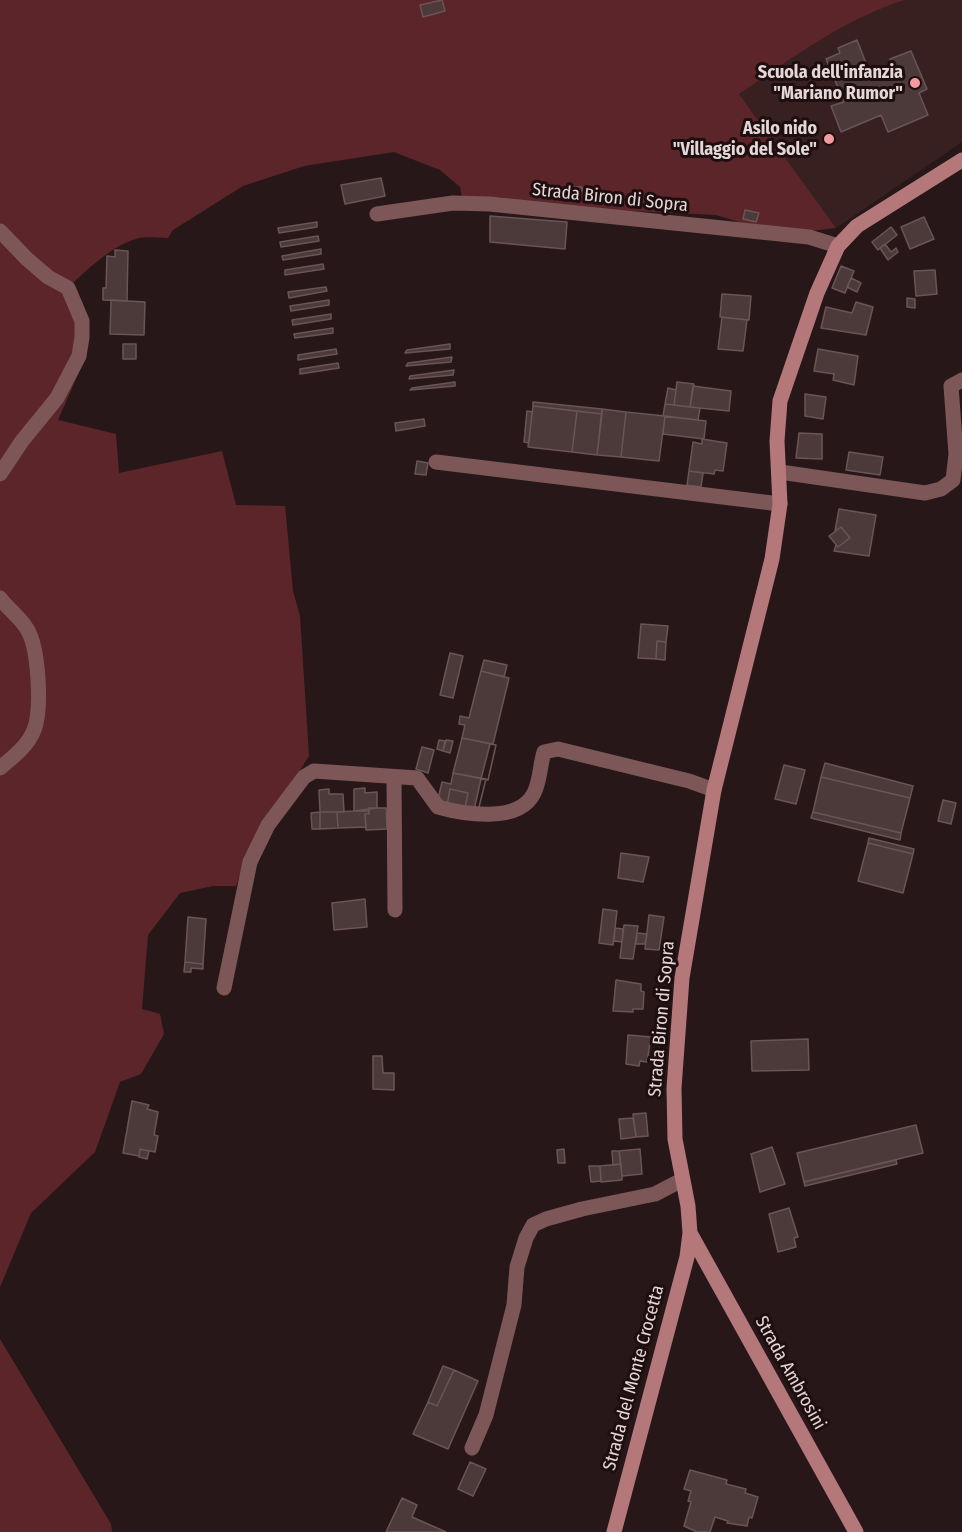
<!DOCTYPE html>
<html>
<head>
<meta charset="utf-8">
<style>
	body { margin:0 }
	canvas { display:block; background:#281718 }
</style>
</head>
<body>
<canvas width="962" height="1532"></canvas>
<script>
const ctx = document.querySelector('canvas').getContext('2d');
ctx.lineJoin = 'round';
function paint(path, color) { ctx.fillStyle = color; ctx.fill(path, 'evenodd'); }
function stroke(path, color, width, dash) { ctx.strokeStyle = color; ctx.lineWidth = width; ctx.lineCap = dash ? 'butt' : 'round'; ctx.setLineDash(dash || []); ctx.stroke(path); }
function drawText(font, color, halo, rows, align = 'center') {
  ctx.font = font + ' "Fira Sans Condensed",sans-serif'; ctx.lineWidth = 6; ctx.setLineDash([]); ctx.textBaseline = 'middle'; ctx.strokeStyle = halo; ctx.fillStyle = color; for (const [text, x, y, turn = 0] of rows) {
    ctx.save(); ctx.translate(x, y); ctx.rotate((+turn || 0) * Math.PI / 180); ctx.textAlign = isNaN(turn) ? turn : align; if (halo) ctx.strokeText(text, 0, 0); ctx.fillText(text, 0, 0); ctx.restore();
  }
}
paint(new Path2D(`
	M905,0H962V142L836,228L739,94L835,29L883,7Z`), '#382021');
paint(new Path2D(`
	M0,0H905C843,19 793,58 739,94L836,228L802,232L759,228L716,215L546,207L500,197H462L460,187L440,170L394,152L304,166L243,186L173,230L168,238C158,238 146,236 136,239C113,245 85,271 68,288L84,361L58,420L116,434L119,473L222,451L236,505L285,506L293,591L300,616L309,756L247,854L236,886H213L180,893L148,935L142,1009L160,1014L164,1034L141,1074L120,1082L95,1152L31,1213L0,1287Z
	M0,1339L111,1524L112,1532H0Z`), '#5c252a');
const building = new Path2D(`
	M442,0L445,11L423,17L420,5Z
	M857,40L869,71L879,67L880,72L893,67L890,59L911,51L927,89L919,93L928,115L888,132L881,115L841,132L831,106L844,102L826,59L840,53L838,48Z
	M381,178L385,196L345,204L341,185Z
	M566,187H582V191L566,190Z
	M745,210L759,213L756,222L743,219Z
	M490,216L567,222L565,249L490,242Z
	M924,217L934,239L910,249L901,227Z
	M317,222V227L279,233L278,228Z
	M891,227L897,235L878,250L872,242Z
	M318,236L319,241L281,247L280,242Z
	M885,244L891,252L896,248L898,252L888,260L880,248Z
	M321,249V254L283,260L282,256Z
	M115,250L128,251L127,301L103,300V288H106L107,256L115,257Z
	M323,264L324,269L285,275V270Z
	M841,266L854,271L845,293L832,288Z
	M935,270L937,294L916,296L914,271Z
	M851,278L861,283L857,292L847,287Z
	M326,287L327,291L289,298L288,292Z
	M722,294L751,296L749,320L720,317Z
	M907,298L915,299V308L907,307Z
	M111,300L145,302L144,335L110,334Z
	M329,300V305L291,311L290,306Z
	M856,302L873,307L866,335L821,328L826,307L852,313Z
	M331,314V319L293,325L292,320Z
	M722,317L747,320L743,351L718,349Z
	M333,328V333L295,338L294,334Z
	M123,344H136V359H123Z
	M450,344V349L405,353L407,350Z
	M336,349L337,354L298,360V355Z
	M818,349L858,356L854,385L833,380L834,374L814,371Z
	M452,357L451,362L406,366L408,363Z
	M338,363L339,368L300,374V369Z
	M454,370L453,375L409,379L410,376Z
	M455,382V386L410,390L412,388Z
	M677,382L694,384L690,407L674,405Z
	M693,386L731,391L729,411L690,407Z
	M668,388L676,390L674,405L665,404Z
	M805,394L826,397L823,419L805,416Z
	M533,402L602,409V414L533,406Z
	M665,404L700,408L698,420L663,416Z
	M533,406L577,411L572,452L528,447Z
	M602,409L626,412L621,457L597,455Z
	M527,411L532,412L529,443L524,442Z
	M577,411L602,414L597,455L572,452Z
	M626,412L665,416L659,461L621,457Z
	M665,416L706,421L704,439L663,434Z
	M424,419L425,426L396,431L395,423Z
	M799,433L822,434V459L796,458Z
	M702,439L727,443L723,471L715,470L714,474L689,471L693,442L702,444Z
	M849,452L883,457L880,475L846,470Z
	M417,461L428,463L426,475L415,474Z
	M689,471L703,473L701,487L687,485Z
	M839,509L876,515L869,556L834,551L836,545L838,547L850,538L841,527L835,531Z
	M841,527L850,538L838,547L829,536Z
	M641,624L668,626L666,642L657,641L656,659L638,658Z
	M657,641L666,642L665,660L656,659Z
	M450,653L463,656L453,698L440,695Z
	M484,660L507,665L504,677L481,671Z
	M481,671L509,678L493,744L462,738L465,725L459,724L460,716L469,718Z
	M462,738L496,745L488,780L453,773Z
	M439,740L445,741L443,751L437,749Z
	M446,740L453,741L450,753L443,751Z
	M490,744L496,745L488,780L481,779Z
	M422,747L434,750L428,773L416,769Z
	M825,763L913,786L910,798L821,777Z
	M784,765L805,770L796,804L775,799Z
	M453,773L486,779L478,811L465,808L468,793L450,789L447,805L437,803L442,782L451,784Z
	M821,777L910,798L901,833L813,812Z
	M481,779H486L478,811L474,810Z
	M365,788V793L377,792V808L354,811V789Z
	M329,789V794H343L344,812H320L319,790Z
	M450,789L468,793L465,808L447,805Z
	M943,800L956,803L951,824L938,821Z
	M369,808H386L387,829L366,830L365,814H369Z
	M354,811H369V814H365L366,827L338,828L337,812Z
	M320,812V829H312L311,813Z
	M320,812H337L338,828L320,829Z
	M813,812L901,833L900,840L811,818Z
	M869,838L914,849L913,854L868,843Z
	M868,843L913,854L903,893L858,881Z
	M621,853L649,857L643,882L618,878Z
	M365,899L367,927L334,930L332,903Z
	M603,909L617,911L613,945L599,943Z
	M649,915L664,917L659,950L645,949Z
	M188,917L206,919L203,964L185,962Z
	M624,925L638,926L633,959L620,958Z
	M615,928L623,929L622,942L614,941Z
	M637,933L647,934L645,944H636Z
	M185,962L203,964V969L191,968V972H184Z
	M616,980L641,984V991L644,992L643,1009H633V1012L613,1011Z
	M628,1035L651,1037L647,1062L640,1061L639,1066L626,1064Z
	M808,1039L809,1070L752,1071L751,1041Z
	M373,1056H382L383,1073H394V1090L373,1089Z
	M132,1101L149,1105L147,1109L158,1112L154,1135L158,1136L155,1152L140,1149L139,1156L123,1153Z
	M646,1113L648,1136L636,1137L633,1114Z
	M633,1118L636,1137L621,1139L619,1119Z
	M916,1125L923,1153L804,1182L797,1153Z
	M772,1147L785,1184L760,1192L751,1154Z
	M140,1149L149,1151L147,1159L139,1157Z
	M564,1149L565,1163H558L557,1150Z
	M640,1149L642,1174L622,1176L619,1151Z
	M612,1151H619L621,1164L613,1165Z
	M896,1160L897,1164L805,1186L804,1182Z
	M621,1164L622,1180L601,1182L600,1166Z
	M589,1166H600L601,1181L591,1182Z
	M789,1208L798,1237L794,1238L796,1247L778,1252L769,1214Z
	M443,1366L454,1370L437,1406L428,1402Z
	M454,1370L478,1381L448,1449L413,1434L428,1402L437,1406Z
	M470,1462L486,1469L473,1496L458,1489Z
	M690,1470L727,1480L726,1484L746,1489L745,1493L758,1497L752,1518L749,1517L747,1526L727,1523L728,1521L715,1517L710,1532H697L684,1526L691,1502L688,1501L691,1491L684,1489Z
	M402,1498L417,1505L412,1517L446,1532H386Z`);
paint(building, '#4c3939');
stroke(building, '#695555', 1.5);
stroke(new Path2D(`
	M377,214L453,203L490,204L809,237L838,246
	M0,231L27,259L48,277L68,288L82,321V337L79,356L57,398L22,441L0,474
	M436,462L780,504
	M780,472L925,493L941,489L953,480L956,454L951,386L962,380
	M0,598C8,609 21,618 27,629C39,648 42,710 34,730C28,746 12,758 0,768
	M394,777L395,910
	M224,988L250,862L268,825L304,777L314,771L417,778L438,807C463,814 519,824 534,793C540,782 540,765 544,752L558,749L689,781L714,790
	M472,1448L486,1415L514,1305L517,1267L526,1238L533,1225L546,1219L582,1209L655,1194L682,1180`), '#7d5758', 15);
stroke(new Path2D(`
	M690,1233L856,1532
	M614,1532L687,1257L690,1233L688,1206L675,1139L674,1088L682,978L714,790L772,559L780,504L777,441L780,401L817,293L838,246L857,226L962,160`), '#b4777a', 15);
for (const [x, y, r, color] of [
	[915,83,6,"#f49b9f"],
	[829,139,6,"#f49b9f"]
]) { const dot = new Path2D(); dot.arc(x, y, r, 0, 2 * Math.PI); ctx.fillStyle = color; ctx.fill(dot); stroke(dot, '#1e0e0f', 2); }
drawText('bold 18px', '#e3d7d7', '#1e0e0f', [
	["Scuola dell'infanzia",903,73],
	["\"Mariano Rumor\"",903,94],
	["Asilo nido",817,129],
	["\"Villaggio del Sole\"",817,150]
], 'right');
drawText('18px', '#e3d7d7', '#1e0e0f', [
	["Strada Biron di Sopra",610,198,6],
	["Strada Biron di Sopra",662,1019,-85],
	["Strada Ambrosini",790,1373,61],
	["Strada del Monte Crocetta",634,1378,-75]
]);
</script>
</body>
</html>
